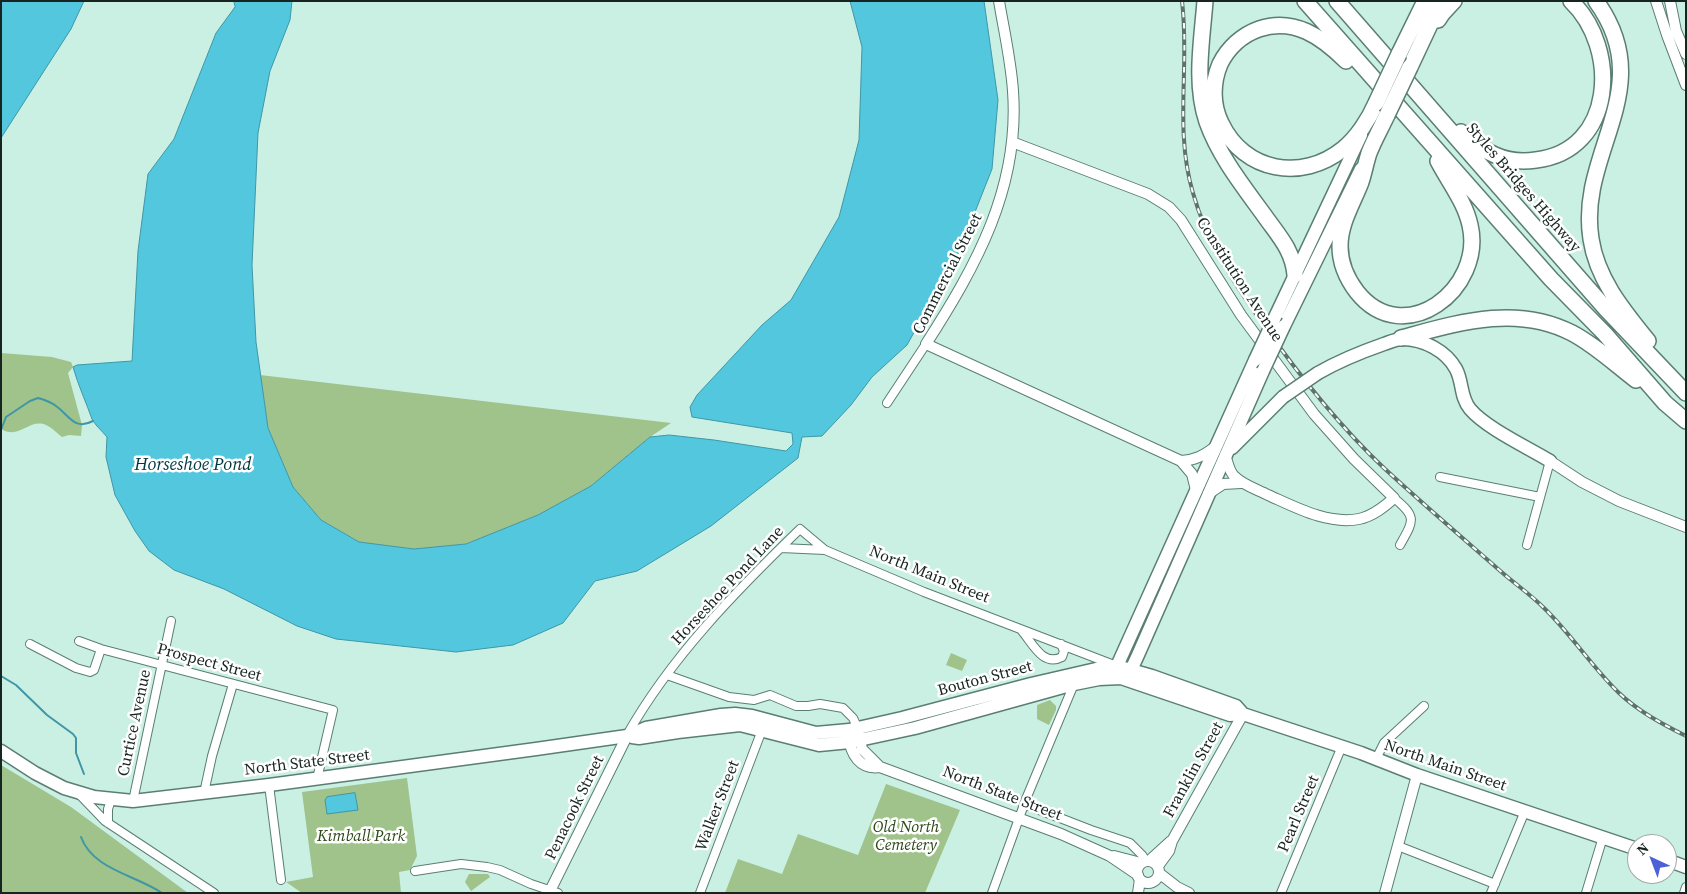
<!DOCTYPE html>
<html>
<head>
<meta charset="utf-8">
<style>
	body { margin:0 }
	#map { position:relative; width:1687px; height:894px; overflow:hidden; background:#caf0e4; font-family:"Source Serif 4",serif }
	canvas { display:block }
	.frame { position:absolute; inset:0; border:2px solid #162520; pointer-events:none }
	.north { position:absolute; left:1627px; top:834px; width:50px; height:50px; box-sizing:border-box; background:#fff; border:1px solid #a2a8a6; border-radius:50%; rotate:317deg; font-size:14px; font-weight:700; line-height:20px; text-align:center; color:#162520 }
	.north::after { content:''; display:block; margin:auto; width:18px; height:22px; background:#4d61d6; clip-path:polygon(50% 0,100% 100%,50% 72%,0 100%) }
</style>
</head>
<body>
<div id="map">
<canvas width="1687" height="894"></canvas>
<div class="frame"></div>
<div class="north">N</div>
</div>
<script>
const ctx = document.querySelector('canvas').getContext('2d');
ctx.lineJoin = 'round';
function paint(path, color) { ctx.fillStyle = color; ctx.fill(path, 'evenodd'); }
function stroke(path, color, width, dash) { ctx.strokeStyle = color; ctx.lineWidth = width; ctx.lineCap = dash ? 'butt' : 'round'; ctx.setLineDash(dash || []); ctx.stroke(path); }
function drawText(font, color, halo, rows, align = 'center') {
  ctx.font = font + ' "Source Serif 4",serif'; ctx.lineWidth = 5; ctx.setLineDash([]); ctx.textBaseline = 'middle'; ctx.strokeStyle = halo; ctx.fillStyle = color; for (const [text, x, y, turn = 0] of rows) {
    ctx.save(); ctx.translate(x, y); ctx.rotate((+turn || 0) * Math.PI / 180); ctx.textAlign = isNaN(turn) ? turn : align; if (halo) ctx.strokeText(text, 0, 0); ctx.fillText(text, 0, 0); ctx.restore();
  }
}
paint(new Path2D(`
	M1,353L52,357L71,362L73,367L68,373L82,425L81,436L69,435L62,437C57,433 51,427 46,425C29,418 20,440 1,429Z
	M260,375L671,423L650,437L591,486L538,515L466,544L414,549L359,542L321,520L293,487L268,428Z
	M951,653L967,660L962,671L946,665Z
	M1050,700L1056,706V710L1049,725L1037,719V705Z
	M1,765L71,807L188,893H1Z
	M407,778L417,856L410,870L399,872L401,893H302L286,882L313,877L302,792Z
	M886,784L960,810L925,893H725L738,859L782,874L798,834L858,855Z
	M469,874H488L490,877L471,891L465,882Z`), '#9fc38b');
const water = new Path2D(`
	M1,1H84L71,29L1,138Z
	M234,1H292L290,20L270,71L258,133L252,265L256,342L268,428L293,487L321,520L359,542L414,549L466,544L538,515L591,486L650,437L669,435L714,440L786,451L793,444L792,433L692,417L690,407L697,395L762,325L791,300L839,217L859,140L862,47L850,1H984L998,100L992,169L960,250L907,345L872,377L851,405L822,436L802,437L798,458L711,526L637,571L595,581L563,623L513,645L456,652L336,639L297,626L224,589L174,570L149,551L135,531L115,495L106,457L107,437C103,432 95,425 92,419C86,402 78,385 73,367L77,365L132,361L138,251L148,174L174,139L216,33L235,7Z
	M355,793L358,810L327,814L325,800L327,797Z`);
paint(water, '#52c7de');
stroke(water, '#4096a5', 1);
stroke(new Path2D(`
	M1,430L6,417L30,401L38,398C45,400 51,402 56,406C69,415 74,431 93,421
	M1,496V501
	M1,676L16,685L47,715L73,734L76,738V753L84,774
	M81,837C93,870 136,875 162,893`), '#4096a5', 2);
const minor = new Path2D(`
	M887,403L926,344
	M1440,477L1540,497
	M1394,498C1417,517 1414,520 1400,545
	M1527,545L1550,461
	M781,548L825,550L924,592L1114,665
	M1022,631C1033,644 1043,667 1062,657L1064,651L1061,644
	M79,641L101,649L333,710L317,779
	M30,644L76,668L90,672L94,670L101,649
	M667,675L729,697L754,700L770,695L796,706H808L820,704L843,708L853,718L858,729
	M627,735C671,657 736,591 800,529L825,550
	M1376,759L1384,743L1424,706
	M269,785L281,880
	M204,793L212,756L233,684
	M80,795L105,821L214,893
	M133,801L171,621
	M1024,804L1091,830L1130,843L1142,855L1146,861
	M108,823V809L111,800
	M1398,846L1495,884
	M415,871L461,864L487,867L500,870L531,884L558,893
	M700,893L762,730
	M992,893L1026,799L1074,684
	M1281,893L1342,746
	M1491,893L1525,811
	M1586,893L1603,837
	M1684,893L1686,887`);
const tertiary = new Path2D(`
	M999,1C1004,31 1011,61 1013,91C1020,188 976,266 926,344L1181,461L1192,474L1196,490
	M1656,1L1667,35L1686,85
	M1670,1L1676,31L1686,54
	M1012,142L1148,194L1169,207L1181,220L1241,315L1314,414L1354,459L1394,498C1384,507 1373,516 1359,519C1328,525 1295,507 1268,495C1256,489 1243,485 1234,476C1229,471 1228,463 1225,455
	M1181,461C1195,460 1203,456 1215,447
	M1550,461L1582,482L1619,501L1686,527
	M1208,494L1223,484L1241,483
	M859,735L862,749L880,767L1061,834L1110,856L1138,875
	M849,736C850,754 860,770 880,767
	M1114,856L1141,863
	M1149,861L1171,841
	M1137 872a11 11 0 1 1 22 0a11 11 0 1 1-22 0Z
	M1158,866L1169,851L1172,841L1243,714
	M1159,873L1177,887L1189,893
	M549,893L627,736
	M1138,893L1140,879
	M1385,893L1417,775`);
const primary = new Path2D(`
	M1276,315L1361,135
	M1284,326L1361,169
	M1318,373C1339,361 1361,352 1384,344C1390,342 1396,339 1402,339C1424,339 1446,351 1456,369C1463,382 1460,397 1470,409C1486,428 1527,447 1550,461
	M1232,448L1283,397
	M1119,674L1117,666L1122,655L1255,360
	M1124,675L1131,670L1138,655L1263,371
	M632,737L639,738L678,732L740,725L819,745L850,742L915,728L1074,684L1099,679L1121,678L1230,715L1243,714L1361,753L1417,775L1637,849
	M1,751L35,773L64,788L94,797L133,801L269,785L536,749L627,736L646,728L721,715L735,714L752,716L816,733L849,730L902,718L1031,684L1096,669L1117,666L1152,676L1236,706L1243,714
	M1667,860L1686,867`);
const motorway = new Path2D(`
	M1205,1C1202,41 1194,83 1207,122C1219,156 1243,186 1264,215C1278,235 1293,250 1295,275
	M1305,1L1551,279L1605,334L1665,403L1686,421
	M1337,1L1606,309L1686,393
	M1596,1C1660,89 1577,152 1591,239C1597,279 1623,310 1648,341
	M1438,20L1442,14L1454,1
	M1399,54L1425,1
	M1346,61C1322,37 1294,17 1259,29C1242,35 1228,48 1220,64C1212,83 1212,105 1221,123C1244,172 1302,182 1343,149C1357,138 1369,119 1376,103
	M1410,67L1441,1
	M1387,115C1381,128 1374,140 1369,153C1366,162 1364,173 1361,182C1353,203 1340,223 1340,246C1340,263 1347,279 1357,292C1404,351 1485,289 1470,225C1465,202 1449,182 1438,161
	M1461,132C1472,140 1482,150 1495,155C1508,161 1522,162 1536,160C1615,151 1620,48 1571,1
	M1401,338C1457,323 1516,304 1572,333C1595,345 1615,364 1636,380`);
stroke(minor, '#5b7e73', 10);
stroke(tertiary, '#5b7e73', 12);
stroke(primary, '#5b7e73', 15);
stroke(motorway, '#5b7e73', 18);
stroke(minor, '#fff', 8);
stroke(tertiary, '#fff', 10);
stroke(primary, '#fff', 12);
stroke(motorway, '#fff', 15);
const rail = new Path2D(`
	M1182,1C1190,65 1174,130 1193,193C1206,240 1233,282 1261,321C1298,374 1337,424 1385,469C1424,505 1465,540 1505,575C1518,586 1532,596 1544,608C1571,634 1592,667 1619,693C1638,711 1662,724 1686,736`);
stroke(rail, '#5b736c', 4);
stroke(rail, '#fff', 2, [5.5]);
const primaryBridge = new Path2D(`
	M1255,360L1276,315
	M1263,371L1284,326
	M1283,397L1318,373`);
const motorwayBridge = new Path2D(`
	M1376,103L1399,54
	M1387,115L1410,67`);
stroke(primaryBridge, '#5b7e73', 15, []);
stroke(motorwayBridge, '#5b7e73', 18, []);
stroke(primaryBridge, '#fff', 12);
stroke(motorwayBridge, '#fff', 15);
drawText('16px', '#162520', '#fff', [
	["Styles Bridges Highway",1523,188,49],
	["Commercial Street",948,274,-63],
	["Constitution Avenue",1239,280,57],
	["North Main Street",929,575,22],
	["Horseshoe Pond Lane",728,586,-47],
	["Prospect Street",209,663,15],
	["Bouton Street",985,679,-15],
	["Curtice Avenue",135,723,-78],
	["North State Street",307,763,-7],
	["North Main Street",1445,766,19],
	["Franklin Street",1194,770,-61],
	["North State Street",1002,794,21],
	["Walker Street",718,806,-69],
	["Penacook Street",575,808,-64],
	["Pearl Street",1299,814,-67]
]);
drawText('italic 16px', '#2b4817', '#fff', [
	["Old North",906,828],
	["Cemetery",906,846],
	["Kimball Park",361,837]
]);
drawText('italic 18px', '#003842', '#fff', [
	["Horseshoe Pond",193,465]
]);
</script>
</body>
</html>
